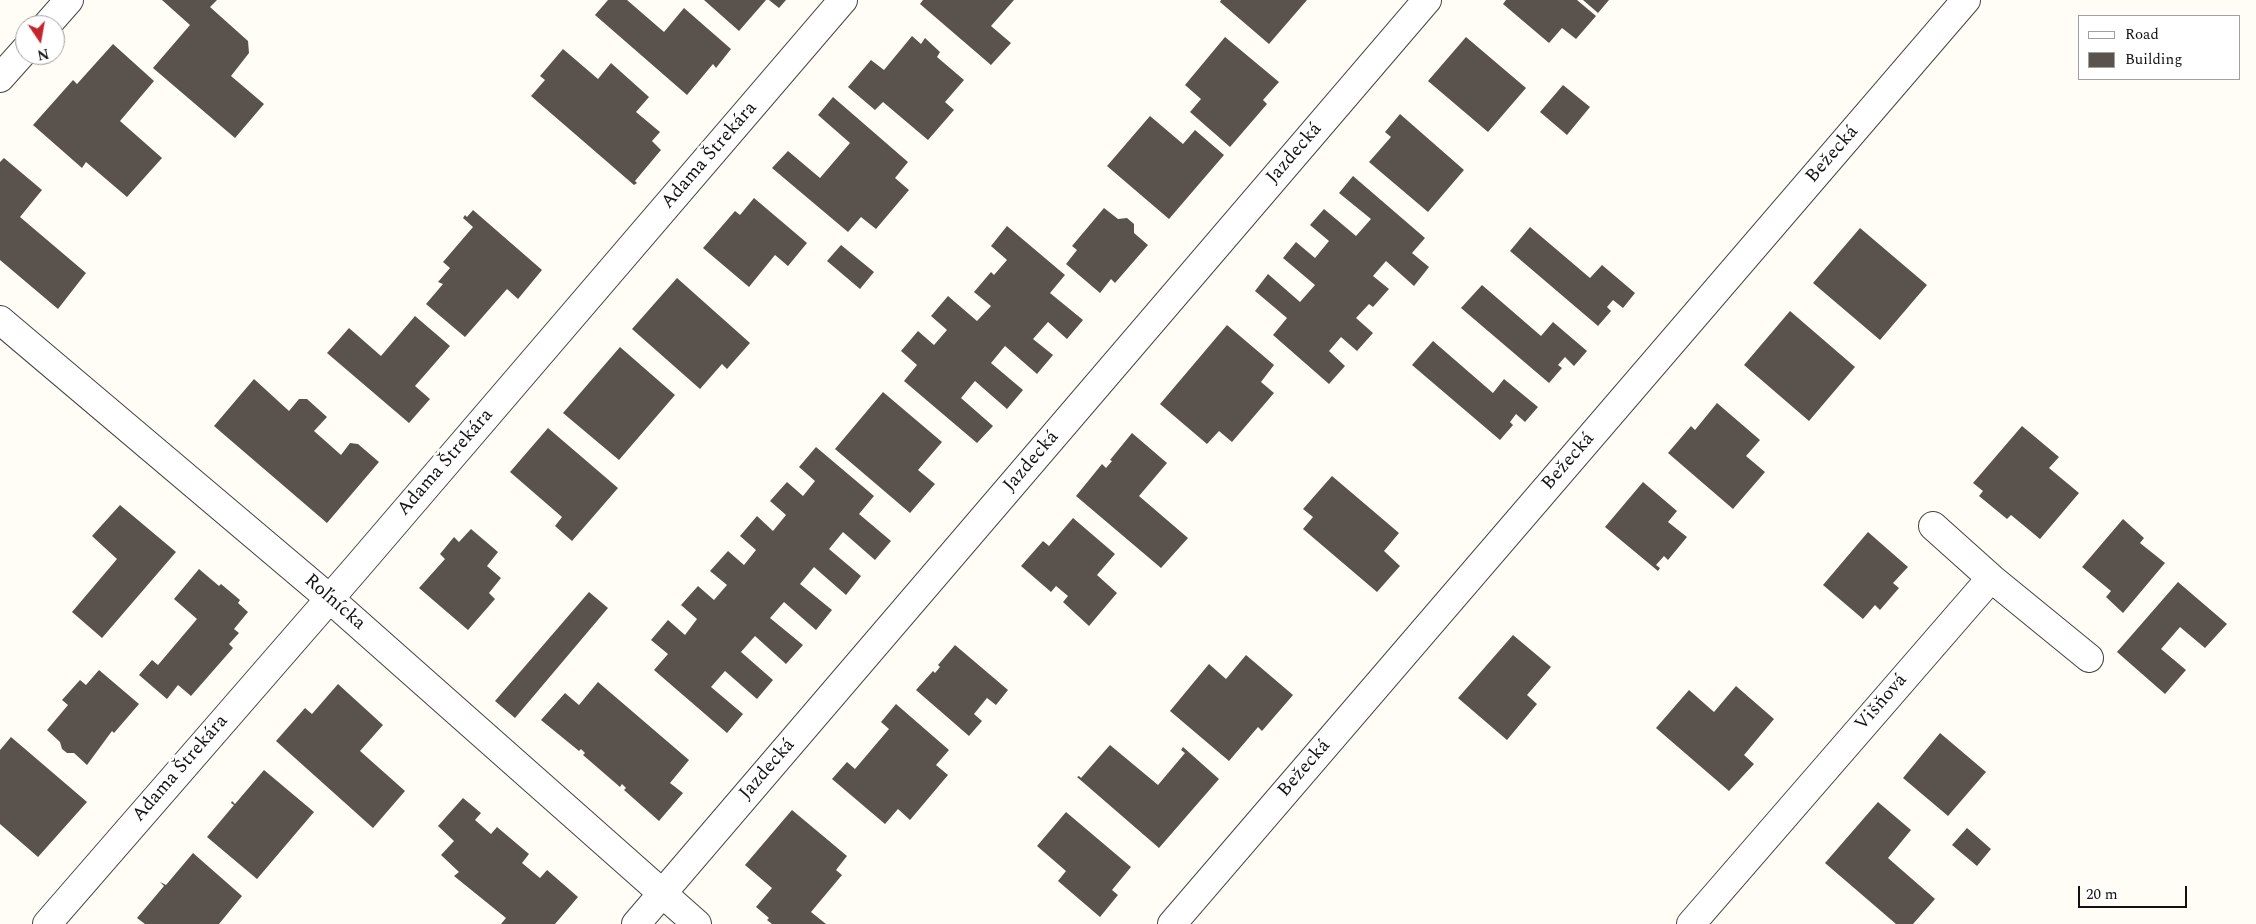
<!DOCTYPE html>
<html>
<head>
<meta charset="utf-8">
<style>
	body { margin:0 }
	#map { position:relative; width:2256px; height:924px; overflow:hidden; background:#fffdf5; font-family:Spectral,serif }
	canvas { display:block }
	.legend { position:absolute; left:2078px; top:15px; width:162px; height:65px; box-sizing:border-box; background:#fff; border:1px solid #a0a0a0; margin:0; padding:6px 9px; list-style:none; font-size:15px; color:#111 }
	.legend li { display:flex; align-items:center; gap:10px; height:25px }
	.legend b { width:25px; border:1px solid #a0a0a0 }
	.north { position:absolute; left:15px; top:15px; width:50px; height:50px; box-sizing:border-box; background:#fff; border:1px solid #a0a0a0; border-radius:50%; rotate:168deg; font-size:14px; font-weight:700; line-height:20px; text-align:center; color:#111 }
	.north::after { content:''; display:block; margin:auto; width:18px; height:22px; background:#c4262e; clip-path:polygon(50% 0,100% 100%,50% 72%,0 100%) }
	.scale { position:absolute; left:2078px; top:886px; width:109px; height:22px; box-sizing:border-box; border:2px solid #111; border-top:0; padding-left:6px; font-size:15px; line-height:18px; white-space:nowrap; color:#111; -webkit-text-stroke:4px #fff; paint-order:stroke }
</style>
</head>
<body>
<div id="map">
<canvas width="2256" height="924"></canvas>
<ul class="legend">
<li><b style="height:6px;background:#fff"></b>Road</li>
<li><b style="height:14px;background:#5a524d"></b>Building</li>
</ul>
<div class="north">N</div>
<div class="scale">20 m</div>
</div>
<script>
const ctx = document.querySelector('canvas').getContext('2d');
ctx.lineJoin = 'round';
function paint(path, color) { ctx.fillStyle = color; ctx.fill(path, 'evenodd'); }
function stroke(path, color, width, dash) { ctx.strokeStyle = color; ctx.lineWidth = width; ctx.lineCap = dash ? 'butt' : 'round'; ctx.setLineDash(dash || []); ctx.stroke(path); }
function drawText(font, color, halo, rows, align = 'center') {
  ctx.font = font + ' Spectral,serif'; ctx.lineWidth = 5; ctx.setLineDash([]); ctx.textBaseline = 'middle'; ctx.strokeStyle = halo; ctx.fillStyle = color; for (const [text, x, y, turn = 0] of rows) {
    ctx.save(); ctx.translate(x, y); ctx.rotate((+turn || 0) * Math.PI / 180); ctx.textAlign = isNaN(turn) ? turn : align; if (halo) ctx.strokeText(text, 0, 0); ctx.fillText(text, 0, 0); ctx.restore();
  }
}
paint(new Path2D(`
	M162,0H217L210,7L248,41L249,53L231,76L264,104L235,138L153,68L190,25Z
	M608,0H627L664,32L684,8L731,49L716,68L713,64L687,95L595,15Z
	M704,0H766L739,31Z
	M769,0H786L779,8Z
	M923,0H1014L991,26L1011,43L991,65L920,4Z
	M1221,0H1307L1269,44L1220,2Z
	M1506,0H1577L1596,16L1576,39L1562,28L1549,43L1503,4Z
	M1583,0H1609L1598,13Z
	M912,36L921,44L925,38L940,52L937,57L964,80L945,102L954,110L928,140L883,102L875,110L848,87L871,60L884,70Z
	M1225,37L1279,82L1263,100L1267,104L1230,147L1190,112L1201,99L1185,85Z
	M1466,37L1526,88L1488,132L1428,81Z
	M113,44L154,81L120,121L162,158L127,197L86,162L82,168L33,125L73,80L77,84Z
	M563,49L598,79L611,63L649,97L636,112L660,132L652,141L661,150L635,181L637,183L634,185L531,96L545,80L540,76Z
	M1563,85L1590,107L1567,135L1540,112Z
	M833,97L908,162L895,178L909,190L876,229L861,217L848,232L772,168L788,151L820,178L850,143L818,115Z
	M1400,114L1464,170L1428,212L1369,162L1391,137L1385,132Z
	M1150,116L1183,144L1195,130L1224,155L1169,219L1107,166Z
	M4,158L42,190L20,217L86,273L58,309L0,260V162Z
	M1353,176L1425,238L1412,253L1429,267L1414,286L1386,261L1373,276L1389,289L1373,307L1369,304L1356,318L1373,333L1357,351L1341,337L1329,351L1345,366L1329,384L1273,335L1287,318L1255,291L1268,274L1300,302L1315,285L1283,258L1296,242L1315,258L1329,241L1310,225L1324,209L1356,236L1371,219L1339,193Z
	M754,198L807,243L788,266L775,255L749,287L703,248L735,211L740,215Z
	M1104,208L1118,219L1127,218L1134,224V233L1148,245L1115,283L1111,279L1100,293L1066,264L1077,250L1072,246Z
	M473,210L542,270L518,299L507,289L465,337L426,304L443,284L438,282L450,268L443,262L473,227L463,218L465,215L467,217Z
	M1007,226L1065,275L1050,293L1083,320L1067,339L1048,322L1033,339L1053,355L1037,374L1005,346L991,363L1023,390L1007,409L975,381L961,398L993,426L977,443L904,381L917,365L901,351L918,331L934,345L947,330L931,316L948,296L977,321L991,306L974,292L991,272L994,275L1007,260L991,246Z
	M1530,227L1590,278L1602,265L1635,293L1623,308L1613,300L1607,307L1611,311L1598,326L1510,251Z
	M1860,228L1927,285L1880,340L1813,283Z
	M841,245L874,272L860,289L827,261Z
	M677,278L750,343L727,369L722,364L700,389L632,329Z
	M1482,285L1541,336L1553,322L1587,351L1574,366L1565,357L1558,365L1562,368L1549,383L1461,308Z
	M1790,311L1855,367L1809,421L1744,365Z
	M415,316L450,346L415,386L430,399L409,423L327,353L349,328L381,356Z
	M1227,325L1274,365L1261,382L1274,393L1232,442L1219,431L1207,444L1160,404Z
	M1433,341L1493,393L1504,379L1538,407L1525,422L1516,414L1510,422L1513,425L1500,440L1412,365Z
	M620,347L675,395L619,460L563,413Z
	M254,379L289,411L299,399H307L327,417L314,431L341,455L350,443L358,444L379,462L327,523L214,426Z
	M883,392L942,442L918,470L935,484L910,513L835,449Z
	M1717,403L1760,440L1746,456L1765,472L1733,509L1668,453L1691,426L1695,430Z
	M2022,426L2059,457L2049,468L2079,493L2040,539L2011,515L2007,519L1979,496L1983,491L1973,483Z
	M548,428L618,488L572,541L555,526L562,517L510,472Z
	M1132,433L1167,463L1139,496L1188,538L1161,568L1076,496L1102,464L1106,468L1112,461L1110,460Z
	M816,447L874,496L859,514L891,541L875,560L843,532L829,549L861,576L846,595L814,567L800,584L832,610L816,630L784,602L770,618L803,645L786,664L755,636L741,652L773,680L757,699L725,671L711,687L743,714L727,733L654,670L668,654L651,640L668,620L685,635L697,619L681,605L698,586L714,600L727,585L710,571L728,551L744,565L756,550L740,536L757,516L773,531L786,515L770,501L787,482L803,496L815,481L799,467Z
	M1332,476L1399,533L1384,551L1400,566L1377,592L1303,529L1313,517L1303,509Z
	M1643,482L1677,511L1668,522L1687,537L1668,560L1664,556L1656,565L1660,568L1658,571L1605,527Z
	M120,505L176,552L102,638L72,612L117,559L92,536Z
	M1073,518L1115,554L1097,575L1117,593L1089,626L1063,602L1068,596L1056,586L1051,592L1021,566L1043,541L1049,546Z
	M2123,519L2144,538L2140,543L2165,563L2123,613L2106,597L2111,591L2082,567Z
	M471,529L498,552L487,566L501,578L489,593L495,599L468,630L419,588L445,559L440,554L454,537L459,542Z
	M1868,532L1908,567L1893,583L1899,588L1880,610L1875,605L1863,619L1823,585Z
	M199,569L219,586L221,584L240,600L238,603L248,612L234,629L239,633L229,644L233,648L191,696L178,685L167,699L139,675L152,660L158,665L197,619L174,599Z
	M2178,582L2227,624L2205,648L2180,627L2161,649L2186,670L2165,694L2117,652Z
	M589,592L608,608L515,718L495,701Z
	M1513,635L1551,667L1527,695L1537,704L1507,740L1458,698Z
	M955,645L1008,690L996,705L987,698L974,714L982,721L969,736L916,690L933,671L935,673L940,667L938,665Z
	M1246,655L1293,695L1262,731L1258,727L1229,761L1170,711L1209,664L1226,679Z
	M99,670L139,704L114,733L112,731L87,765L74,753H67L62,749L60,742L47,730L68,705L62,700L80,680L86,685Z
	M598,682L689,760L670,783L683,793L659,821L624,790L626,788L622,784L620,787L583,755L585,753L581,749L579,751L541,720L565,693L579,705Z
	M338,684L383,725L360,751L405,791L373,828L276,741L305,708L312,714Z
	M1736,686L1774,719L1744,755L1754,764L1729,791L1656,728L1689,690L1714,712Z
	M896,704L949,750L936,765L948,775L910,820L898,809L885,824L832,779L847,762L855,769L889,729L881,722Z
	M1940,733L1986,772L1948,816L1903,778Z
	M11,737L87,802L38,857L0,824V750Z
	M1110,745L1158,785L1185,753L1181,750L1183,747L1219,779L1159,848L1077,777L1079,776L1081,778Z
	M264,770L314,812L257,879L207,837L234,805L231,803L232,801L235,804Z
	M463,798L481,813L475,820L491,834L497,827L529,854L522,863L540,878L547,870L578,897L555,924H501L506,918L454,876L459,872L441,855L454,841L438,826Z
	M1878,802L1911,830L1888,858L1935,899L1913,924H1896L1825,863Z
	M792,810L847,856L836,870L842,875L811,912L826,924H772L767,920L769,918L756,907L772,888L745,865Z
	M1066,812L1131,867L1112,890L1118,895L1100,917L1058,881L1066,871L1037,846Z
	M1967,828L1991,849L1977,866L1952,845Z
	M193,853L242,896L219,924H145L137,918L164,886L160,882L166,885Z`), '#5a524d');
const minor = new Path2D(`
	M47,25L69,0
	M0,78L25,50
	M0,320L330,599L697,924
	M1933,526L1991,578L2089,658
	M47,924L358,566L843,0
	M636,924L1427,0
	M1172,924L1966,0
	M1691,924L1991,578`);
stroke(minor, '#444', 30);
stroke(minor, '#fff', 28);
drawText('19px', '#111', '#fff', [
	["Jazdecká",1295,154,-49],
	["Bežecká",1833,155,-49],
	["Adama Štrekára",710,156,-49],
	["Jazdecká",1032,462,-49],
	["Bežecká",1569,462,-49],
	["Adama Štrekára",446,463,-49],
	["Roľnícka",334,603,41],
	["Višňová",1882,703,-49],
	["Adama Štrekára",181,769,-49],
	["Bežecká",1305,769,-49],
	["Jazdecká",768,770,-49]
]);
</script>
</body>
</html>
